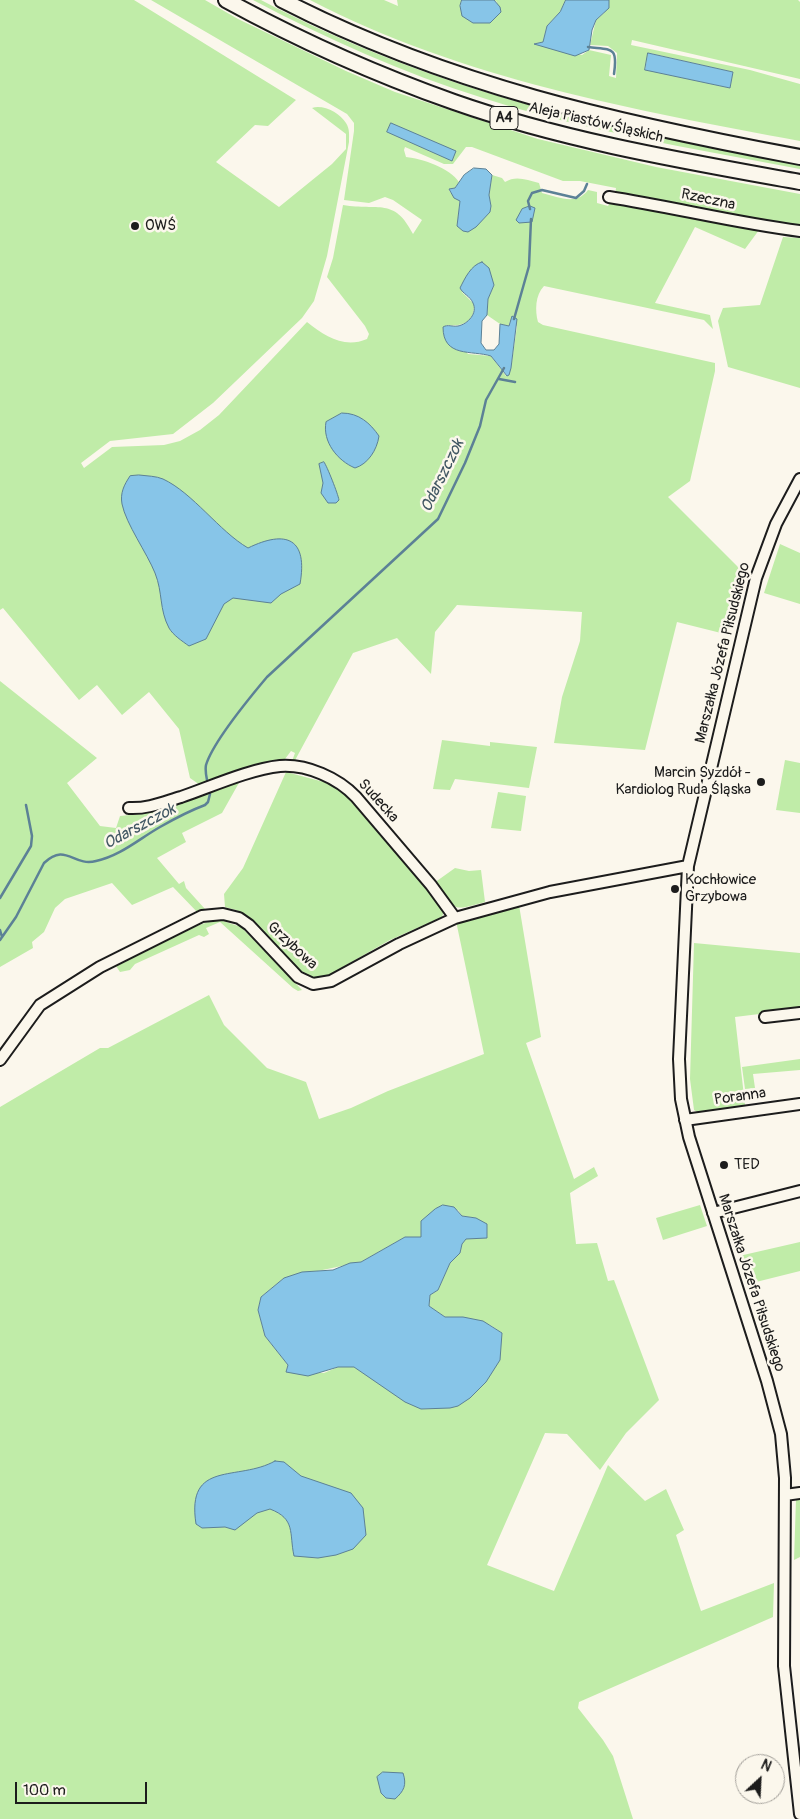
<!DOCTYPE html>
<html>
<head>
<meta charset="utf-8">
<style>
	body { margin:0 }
	#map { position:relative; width:800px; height:1819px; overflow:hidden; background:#fbf7ec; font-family:Pangolin,sans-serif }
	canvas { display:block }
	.north { position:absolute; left:735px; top:1754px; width:50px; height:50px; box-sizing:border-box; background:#fbf7ec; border:1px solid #a29f99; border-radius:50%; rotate:25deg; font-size:14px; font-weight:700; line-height:20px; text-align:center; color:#1c1c1c }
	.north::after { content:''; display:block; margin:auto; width:18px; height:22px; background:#1c1c1c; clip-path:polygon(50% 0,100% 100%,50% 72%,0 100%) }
	.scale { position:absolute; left:15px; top:1782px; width:132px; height:22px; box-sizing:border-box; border:2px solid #1c1c1c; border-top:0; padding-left:6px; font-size:15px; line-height:18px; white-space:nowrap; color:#1c1c1c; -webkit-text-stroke:4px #fbf7ec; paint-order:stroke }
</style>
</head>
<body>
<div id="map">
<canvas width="800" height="1819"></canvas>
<div class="north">N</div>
<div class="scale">100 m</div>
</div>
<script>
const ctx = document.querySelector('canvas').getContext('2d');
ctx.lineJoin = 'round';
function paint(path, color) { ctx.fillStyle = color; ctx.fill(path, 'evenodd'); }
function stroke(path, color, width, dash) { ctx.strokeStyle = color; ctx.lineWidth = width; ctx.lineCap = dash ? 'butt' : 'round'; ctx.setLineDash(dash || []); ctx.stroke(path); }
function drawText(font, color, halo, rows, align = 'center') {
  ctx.font = font + ' Pangolin,sans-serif'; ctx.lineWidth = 5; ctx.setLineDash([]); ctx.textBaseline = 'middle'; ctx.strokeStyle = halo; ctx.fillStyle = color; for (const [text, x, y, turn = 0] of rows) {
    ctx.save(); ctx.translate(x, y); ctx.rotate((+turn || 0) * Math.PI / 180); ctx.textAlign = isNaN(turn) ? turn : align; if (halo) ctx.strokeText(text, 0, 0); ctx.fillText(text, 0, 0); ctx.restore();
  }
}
paint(new Path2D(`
	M0,0H134L296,100L268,126L255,125L216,162L279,207L332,164L346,149V134L312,108C323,104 340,113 346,123C350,129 349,136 349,142L327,256L314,301L302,318L213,403L173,434L110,441L81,463L84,468L112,447L164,445L180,441L200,430L219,415L307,322C325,336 344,349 367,339L369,334L365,326L327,277L333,258L343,205C379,211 394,197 413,234L422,220L393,200L385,197L369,203L344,200L354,131V123L347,114L151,0H205L238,19L346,71L395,92L538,139L656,167L800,194V226L615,195L616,188L580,181H563L472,147H466L453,164H444L405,147L404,150L406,157C423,159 450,168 459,182L455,188L449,189L450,192L460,201L457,226L483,219L490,212L491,206L489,195L492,175L502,178L505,182C516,175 527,180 539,183L542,193C559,197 576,206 588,190L597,192V203L608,206L611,201L758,228L759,230L745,249L695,227L655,303L710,315L713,329L704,320L544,286C535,295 535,311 538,322L543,325L715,363V371L690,481L668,497L743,572L725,634L677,622L645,750L554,743L562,697L580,641L582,612L457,605L435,632L431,674L397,638L353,653L293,764H291L295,753L291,751L282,763L200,785L190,778L179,729L149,692L122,715L97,685L79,700L3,608L0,610ZM494,285L488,299L487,315L500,324L509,326L510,321L517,326L511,368L506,376L491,356L468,354L446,325C462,327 475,322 474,304L462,292Z
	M253,0H261C435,92 609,129 800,165V169C694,149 586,131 483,98C403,73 327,39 253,0Z
	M310,0H384L398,6L397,0H462L460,6L490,23L497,2L494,0H566L560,12L547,26L543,42L534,44L582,55L589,50L611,55L609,76L616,78L617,53L608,46L590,45L596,20L604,13L609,0H798L800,2V79L632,40L631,45L750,70L800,84V141C634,110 462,79 310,0ZM649,53L733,72L730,88L645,69Z
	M783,237L800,238V388L728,367L718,321L723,308L760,305Z
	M780,544L800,553V604L764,593Z
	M0,681L97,758L67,783L100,826L116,828L120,816L140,814L240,781L222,813L182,833L186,842L157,858L179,884L184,881L186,888L205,909L199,914L173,887L132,905L112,883L65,899L55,908L44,932L32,942L33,948L0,967Z
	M442,740L490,746V742L537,747L529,788L455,779L450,790L433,789Z
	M785,760L800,763V813L776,810Z
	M286,772L324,782L341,790L442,907L444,911L442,917L390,940L327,976L312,978L301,971L250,918L236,910L225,907L224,894L243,868Z
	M498,792L526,796L521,831L491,828Z
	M455,868L469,871L481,870L485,902C450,912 456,910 434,883Z
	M519,905L541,1037L526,1043L574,1179L594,1167L598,1176L570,1193L576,1244L597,1243L608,1281L614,1280L659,1400L626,1433L600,1470L567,1434L545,1433L487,1565L554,1591L608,1465L645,1501L666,1489L684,1530L676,1535L701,1611L774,1583L773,1617L579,1702L578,1708L603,1740L613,1756L633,1819H0V1107L100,1048H108L209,995L224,1025L267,1068L306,1082L319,1119L351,1108L388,1091L484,1054L456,921ZM458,1210L462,1216L476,1218L462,1244L460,1253L450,1263L438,1290L430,1295L429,1306L445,1317L459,1318L490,1325L502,1333L500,1345L458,1406L422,1409L354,1367H338L324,1373L286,1371L288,1365L265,1336L258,1310L261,1297L284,1278L361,1262L405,1237H422L421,1221ZM293,1501L318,1558L299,1555Z
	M217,919L241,927L302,990L298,991L293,988L220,922L206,928L209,934L204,937L199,935L135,964L130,970L120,972L116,966L188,929Z
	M694,943L800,953V1009L735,1017L745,1105L699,1113L694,1110L690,1079Z
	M800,1059V1070L753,1074L755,1088L745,1089L742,1067Z
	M700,1205L707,1226L663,1240L656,1218Z
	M800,1242V1271L748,1284L739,1256Z
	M796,1499H800V1557L794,1560Z`), '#c0eca8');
const water = new Path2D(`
	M462,0H494L500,7L501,12L490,23H473L462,16L460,6Z
	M566,0H609V8L596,20L592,30L589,50L575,56L534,44L543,42L547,26L560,12Z
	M648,53L733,72L730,88L645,70Z
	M391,123L456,151L452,161L387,132Z
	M474,168L486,169L492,175L489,195L491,206L490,212L476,227L468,232L463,231L457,226L460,201L454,198L449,189L455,188L464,175Z
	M530,206L535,208L532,222L519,223L516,220L522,209Z
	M482,262L489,268L494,285L488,299L487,315L482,321L481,343L486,350H494L499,344L500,324L509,326L512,316L517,319L511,368L509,375L507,376L491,356C472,350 443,358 443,327C448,324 452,327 458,326C468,324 478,313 473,303C470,296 463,294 460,288C465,278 471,265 482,262Z
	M342,413C359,413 370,423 379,436C377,450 368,464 355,468C338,461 322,442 326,422Z
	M324,462C327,466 338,494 339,500L336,503H328L321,493L323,483L319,464Z
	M139,475C147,476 156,476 163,479C193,493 219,531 248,548C287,529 308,539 300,584L281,594L271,603L233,598L224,604L206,639L189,646C182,641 173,635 169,628C159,609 163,593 155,573C147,553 126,524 122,504C120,493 124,485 130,476Z
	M443,1205L454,1207L462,1216L476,1218L487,1224V1238L466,1239L462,1244L460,1253L450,1263L438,1290L430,1295L429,1306L445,1317H463L483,1321L502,1333L500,1360L486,1382L470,1398L458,1406L450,1408L421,1409L405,1402L354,1367H338L308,1376L286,1372L288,1365L265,1336L258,1310L261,1297L284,1278L302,1272L333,1270L350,1263L361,1262L405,1237H421V1221L435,1209Z
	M275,1461L284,1462L301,1476L351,1493L363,1508L366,1535L353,1549L336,1555L318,1558L294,1556C289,1533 296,1519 270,1509L257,1513L235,1530L225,1527L202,1528L196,1524C186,1459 238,1482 275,1461Z
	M383,1772L403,1773C407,1785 404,1791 395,1799L386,1798L381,1793L377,1777Z`);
paint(water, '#87c5e8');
stroke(water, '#5c8196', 1);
stroke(new Path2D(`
	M588,47C612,50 618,46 614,74
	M530,209L528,201L532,193L542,190L576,198L584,191L587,184
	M514,319L529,266L531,219
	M499,379L515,382
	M207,780C206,775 205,770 206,765C213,742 251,696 267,677L438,519L465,463L480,426L486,400L504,368
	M0,898L31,846L32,836L26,805
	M0,930L2,937
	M0,940L16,917L44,863C66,842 73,867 96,861C120,856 139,839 160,827C174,819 189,811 205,805L208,802L210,794`), '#5c8196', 2.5);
const minor = new Path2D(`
	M609,197C673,207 736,223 800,231
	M800,479L776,524L756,578L688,866L679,1059L681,1099L689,1137L767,1381L781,1434L785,1478L784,1666L800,1814
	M129,808C148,809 164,802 181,797C210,787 250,769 280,766C307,764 338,778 356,797L431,885L455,918
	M765,1017L800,1013
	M0,1060L40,1005L100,967L202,916L223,914L239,918L249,925L298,977L313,984L331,981L399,944L455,918L550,892L688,866
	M685,1120L800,1104
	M713,1213L800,1191
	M785,1495L800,1493`);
const highway = new Path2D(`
	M226,0C299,40 375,74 454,102C565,141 684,161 800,182
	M282,0C447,85 618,123 800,157`);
stroke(minor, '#1c1c1c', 14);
stroke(highway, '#1c1c1c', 18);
stroke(minor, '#fbf7ec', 10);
stroke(highway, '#fbf7ec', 14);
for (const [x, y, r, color] of [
	[135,226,5,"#1c1c1c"],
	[761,782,5,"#1c1c1c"],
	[675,889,5,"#1c1c1c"],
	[724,1165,5,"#1c1c1c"]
]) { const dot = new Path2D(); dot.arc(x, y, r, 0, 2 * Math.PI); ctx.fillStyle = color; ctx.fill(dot); stroke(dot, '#fbf7ec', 2); }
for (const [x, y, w] of [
	[504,118,28]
]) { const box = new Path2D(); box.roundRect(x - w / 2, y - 11.5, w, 23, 4); ctx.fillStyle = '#fbf7ec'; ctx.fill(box); stroke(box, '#1c1c1c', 1); }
drawText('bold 14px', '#1c1c1c', null, [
	["A4",504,118]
]);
drawText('15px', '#1c1c1c', '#fbf7ec', [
	["Aleja Piastów Śląskich",596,123,13],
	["Rzeczna",708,200,12],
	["Marszałka Józefa Piłsudskiego",723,653,-76],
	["Sudecka",378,801,48],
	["Grzybowa",292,946,43],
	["Poranna",740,1097,-8],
	["Marszałka Józefa Piłsudskiego",751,1283,72]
]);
drawText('15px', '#1c1c1c', '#fbf7ec', [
	["OWŚ",145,226],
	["Marcin Syzdół -",751,773,"right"],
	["Kardiolog Ruda Śląska",751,790,"right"],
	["Kochłowice",685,880],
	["Grzybowa",685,897],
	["TED",734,1165]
], 'left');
drawText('italic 16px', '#415763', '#fbf7ec', [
	["Odarszczok",443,476,-64],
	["Odarszczok",140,827,-28]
]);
</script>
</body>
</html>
